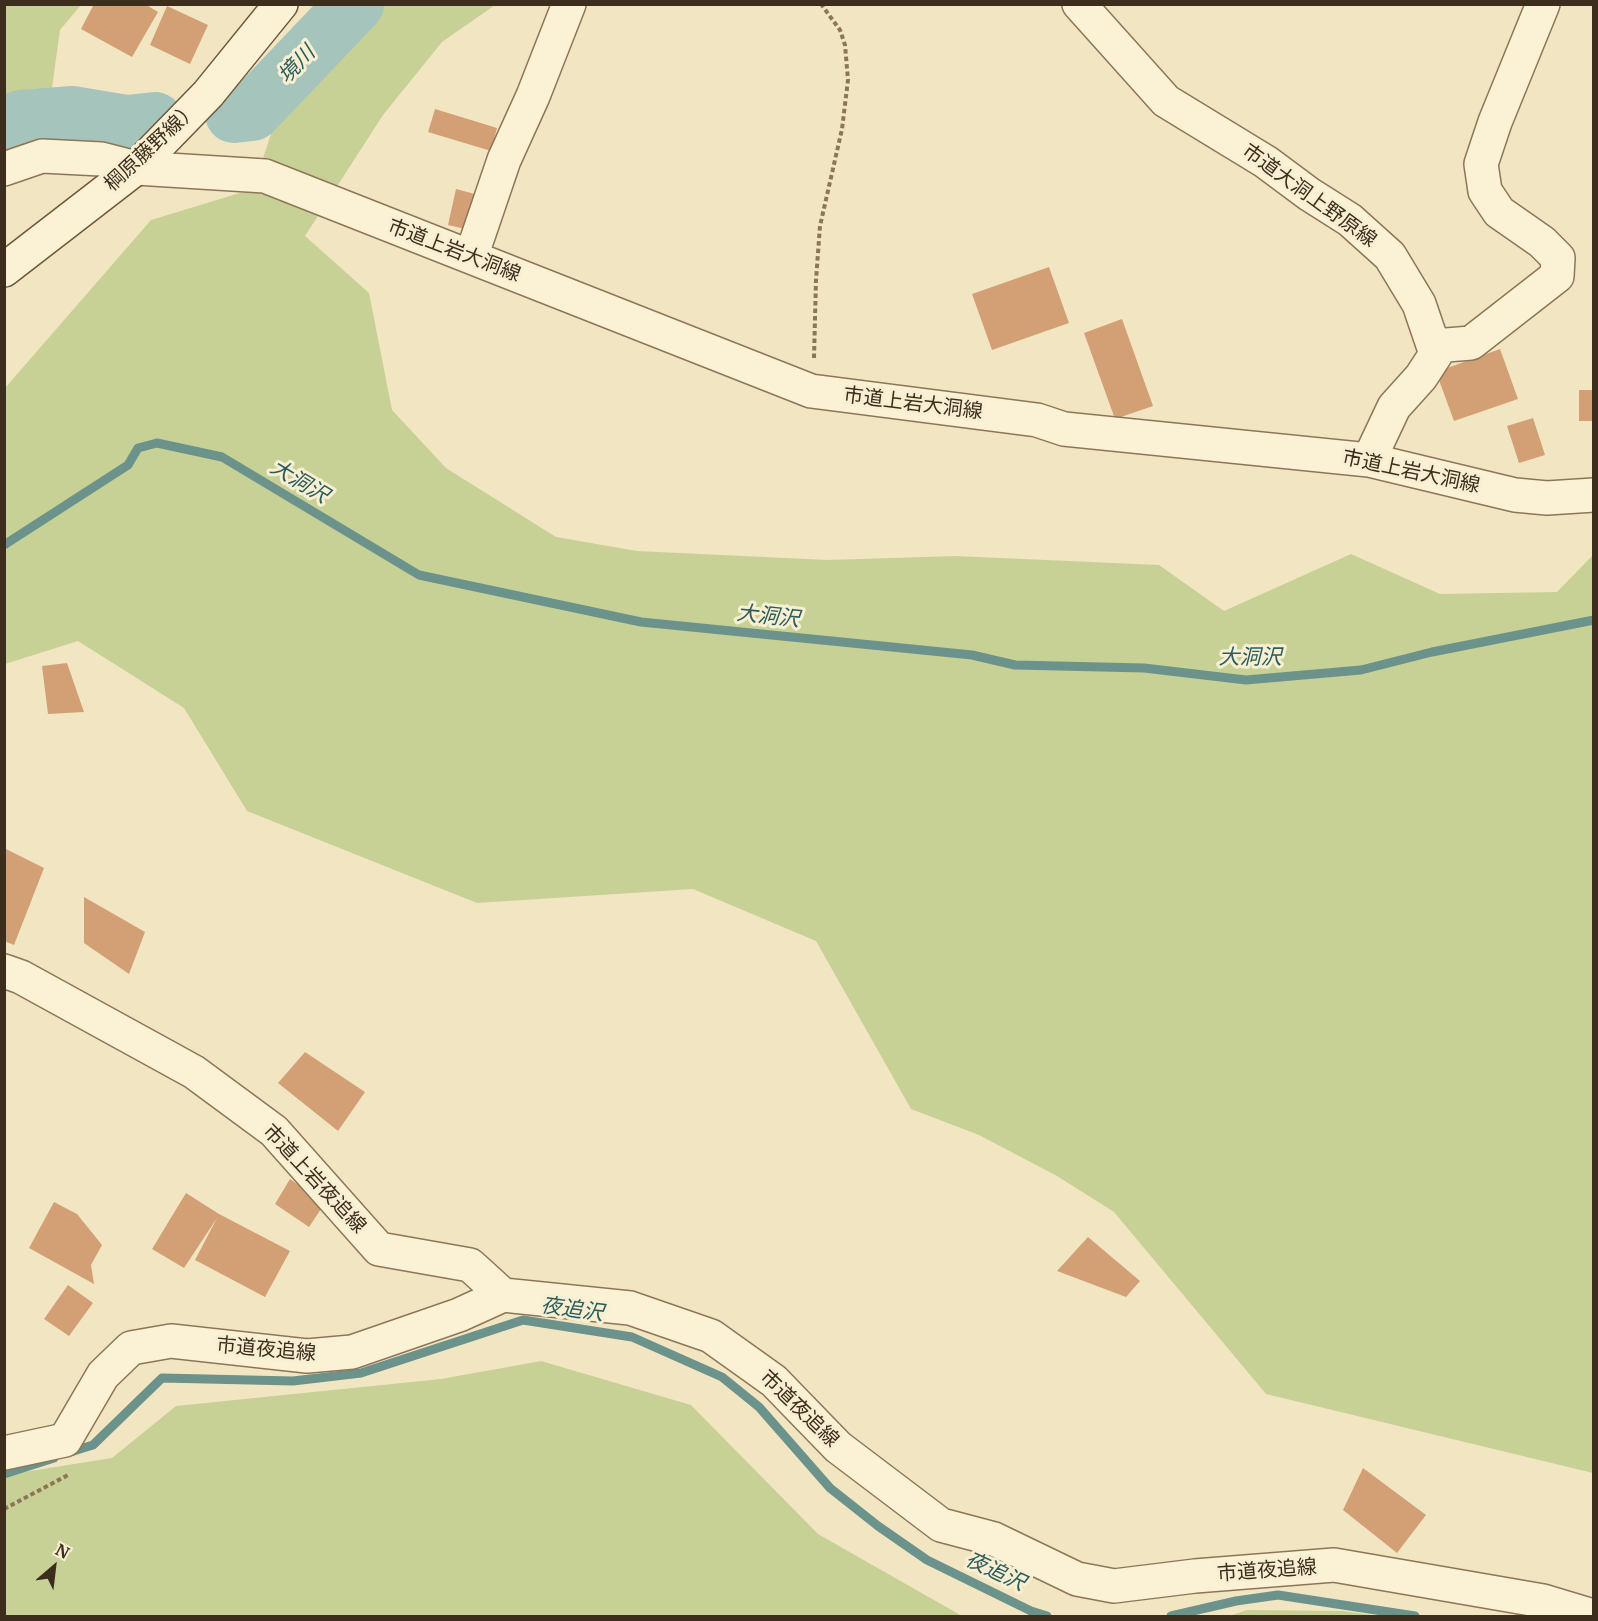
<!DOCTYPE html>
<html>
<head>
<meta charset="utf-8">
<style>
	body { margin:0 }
	#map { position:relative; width:1598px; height:1621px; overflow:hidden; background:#f2e5c2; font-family:Merriweather,serif }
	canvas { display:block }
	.frame { position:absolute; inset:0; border:6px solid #3c2d1d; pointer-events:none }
	.north { position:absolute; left:24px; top:1537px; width:60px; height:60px; -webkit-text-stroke:4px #f8efd3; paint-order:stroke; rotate:28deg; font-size:16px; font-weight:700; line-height:24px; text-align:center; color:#3c2d1d }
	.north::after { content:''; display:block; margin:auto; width:21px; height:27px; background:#3c2d1d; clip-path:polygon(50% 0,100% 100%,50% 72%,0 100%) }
</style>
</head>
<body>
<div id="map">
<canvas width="1598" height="1621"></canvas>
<div class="frame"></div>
<div class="north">N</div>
</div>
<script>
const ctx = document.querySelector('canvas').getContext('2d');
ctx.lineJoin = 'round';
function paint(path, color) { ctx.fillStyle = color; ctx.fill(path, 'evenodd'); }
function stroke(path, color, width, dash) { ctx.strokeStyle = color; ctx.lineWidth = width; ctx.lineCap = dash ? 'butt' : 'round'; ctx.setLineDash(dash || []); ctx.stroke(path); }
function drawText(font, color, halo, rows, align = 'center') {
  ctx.font = font + ' Merriweather,"Noto Sans JP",serif'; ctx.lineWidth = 6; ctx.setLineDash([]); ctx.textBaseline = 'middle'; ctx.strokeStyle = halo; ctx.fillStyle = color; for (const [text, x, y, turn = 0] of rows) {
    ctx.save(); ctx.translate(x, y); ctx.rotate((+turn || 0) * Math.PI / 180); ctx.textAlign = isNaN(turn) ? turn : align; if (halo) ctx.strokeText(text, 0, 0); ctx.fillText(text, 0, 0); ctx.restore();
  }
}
paint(new Path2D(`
	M4,5H81L60,30L50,102L5,95Z
	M329,5H495L442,42L383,115L305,236L369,293L392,410L446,468L556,537L637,551L828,560L955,556L1159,565L1224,611L1351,554L1440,594L1557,592L1593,555V1473L1266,1394L1114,1212L1057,1176L979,1135L911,1109L816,941L693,889L477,903L247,811L184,708L78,641L5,664V388L151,220L253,189L301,42Z
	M541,1361L691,1405L818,1534L962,1616H5V1475L112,1458L176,1406L441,1379Z
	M1247,1610L1343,1611L1380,1616H1229Z`), '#c8d195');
stroke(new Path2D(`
	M4,545L128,465L138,448L157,443L222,457L419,575L641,622L972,655L1015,665L1144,668L1246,680L1361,670L1432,652L1594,620
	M67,1453L93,1445L162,1378L293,1381L361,1373L523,1320L632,1337L722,1377L759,1407L830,1488L878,1526L927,1560L1031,1611L1047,1616
	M4,1474L54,1458
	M1171,1616L1236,1601L1278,1595L1415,1616`), '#6b938b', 9);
stroke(new Path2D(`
	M234,114L252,112L355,4
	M4,124L21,119L73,115L127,124L155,121`), '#a5c4bc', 58);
paint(new Path2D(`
	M94,4H145L158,12L132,57L81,29Z
	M167,6L208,25L190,64L150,45Z
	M435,109L497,128L491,151L428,132Z
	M456,189L482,196L474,231L448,225Z
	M1049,267L1069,323L992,350L972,294Z
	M1122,319L1153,406L1115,419L1084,333Z
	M1500,349L1518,399L1454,421L1436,372Z
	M1579,390H1594V421H1579Z
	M1533,418L1545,455L1519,463L1507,426Z
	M67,663L84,712L48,714L42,666Z
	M4,848L44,868L14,945L4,941Z
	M84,897L145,932L129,974L84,943Z
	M305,1052L365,1092L338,1131L278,1083Z
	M290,1179L325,1203L309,1227L275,1204Z
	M186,1193L219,1214L290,1251L265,1297L195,1260L217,1218L184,1268L152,1249Z
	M54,1202L77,1214L102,1245L91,1265L94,1284L29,1248Z
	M1088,1237L1140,1281L1126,1297L1057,1271Z
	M68,1285L93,1303L69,1336L44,1319Z
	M1363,1468L1426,1515L1397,1553L1343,1510Z`), '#d3a075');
const minor = new Path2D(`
	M1079,4L1166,101L1266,162L1309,194L1350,220L1390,256L1419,304L1436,354L1421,377L1394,407L1369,460
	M4,169L42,156L101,159L136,168L265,176L811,391L1037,420L1064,429L1369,460L1515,495L1547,498L1594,495
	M471,257L504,160L533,96L569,4
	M1434,346L1471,343L1557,276L1558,258L1542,242L1499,212L1485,191L1481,164L1495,122L1543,4
	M4,971L21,977L194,1072L274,1131L379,1249L470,1265L503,1295
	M4,1453L65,1440L103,1375L131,1348L171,1341L307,1356L352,1352L459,1315L503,1295L630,1308L711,1336L774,1381L838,1447L941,1525L994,1539L1077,1579L1114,1586L1195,1576L1334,1565L1543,1601L1593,1616`);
const secondary = new Path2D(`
	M4,270L136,168L208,94L281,4`);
stroke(minor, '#8d7657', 36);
stroke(secondary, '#6f573b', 36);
stroke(new Path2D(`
	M814,358L816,280L820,226L842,129L848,80L845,45L840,30L821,4
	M4,1509L70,1474`), '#8d7657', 4, [4.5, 3]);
stroke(minor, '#fbf2d6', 33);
stroke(secondary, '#fbf2d6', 33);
drawText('20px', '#3c2d1d', '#f8efd3', [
	["棡原藤野線）",152,147,-43],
	["市道大洞上野原線",1309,196,36],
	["市道上岩大洞線",454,251,21],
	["市道上岩大洞線",913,404,7],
	["市道上岩大洞線",1411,472,12],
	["市道上岩夜追線",314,1179,47],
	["市道夜追線",266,1350,5],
	["市道夜追線",799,1409,44],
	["市道夜追線",1267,1571,-4]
]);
drawText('italic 21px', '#2b5d5c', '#f8efd3', [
	["境川",297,65,-46],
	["大洞沢",299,482,31],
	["大洞沢",768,617,6],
	["大洞沢",1250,658],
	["夜追沢",572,1310,8],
	["夜追沢",995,1572,25]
]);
</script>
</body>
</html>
